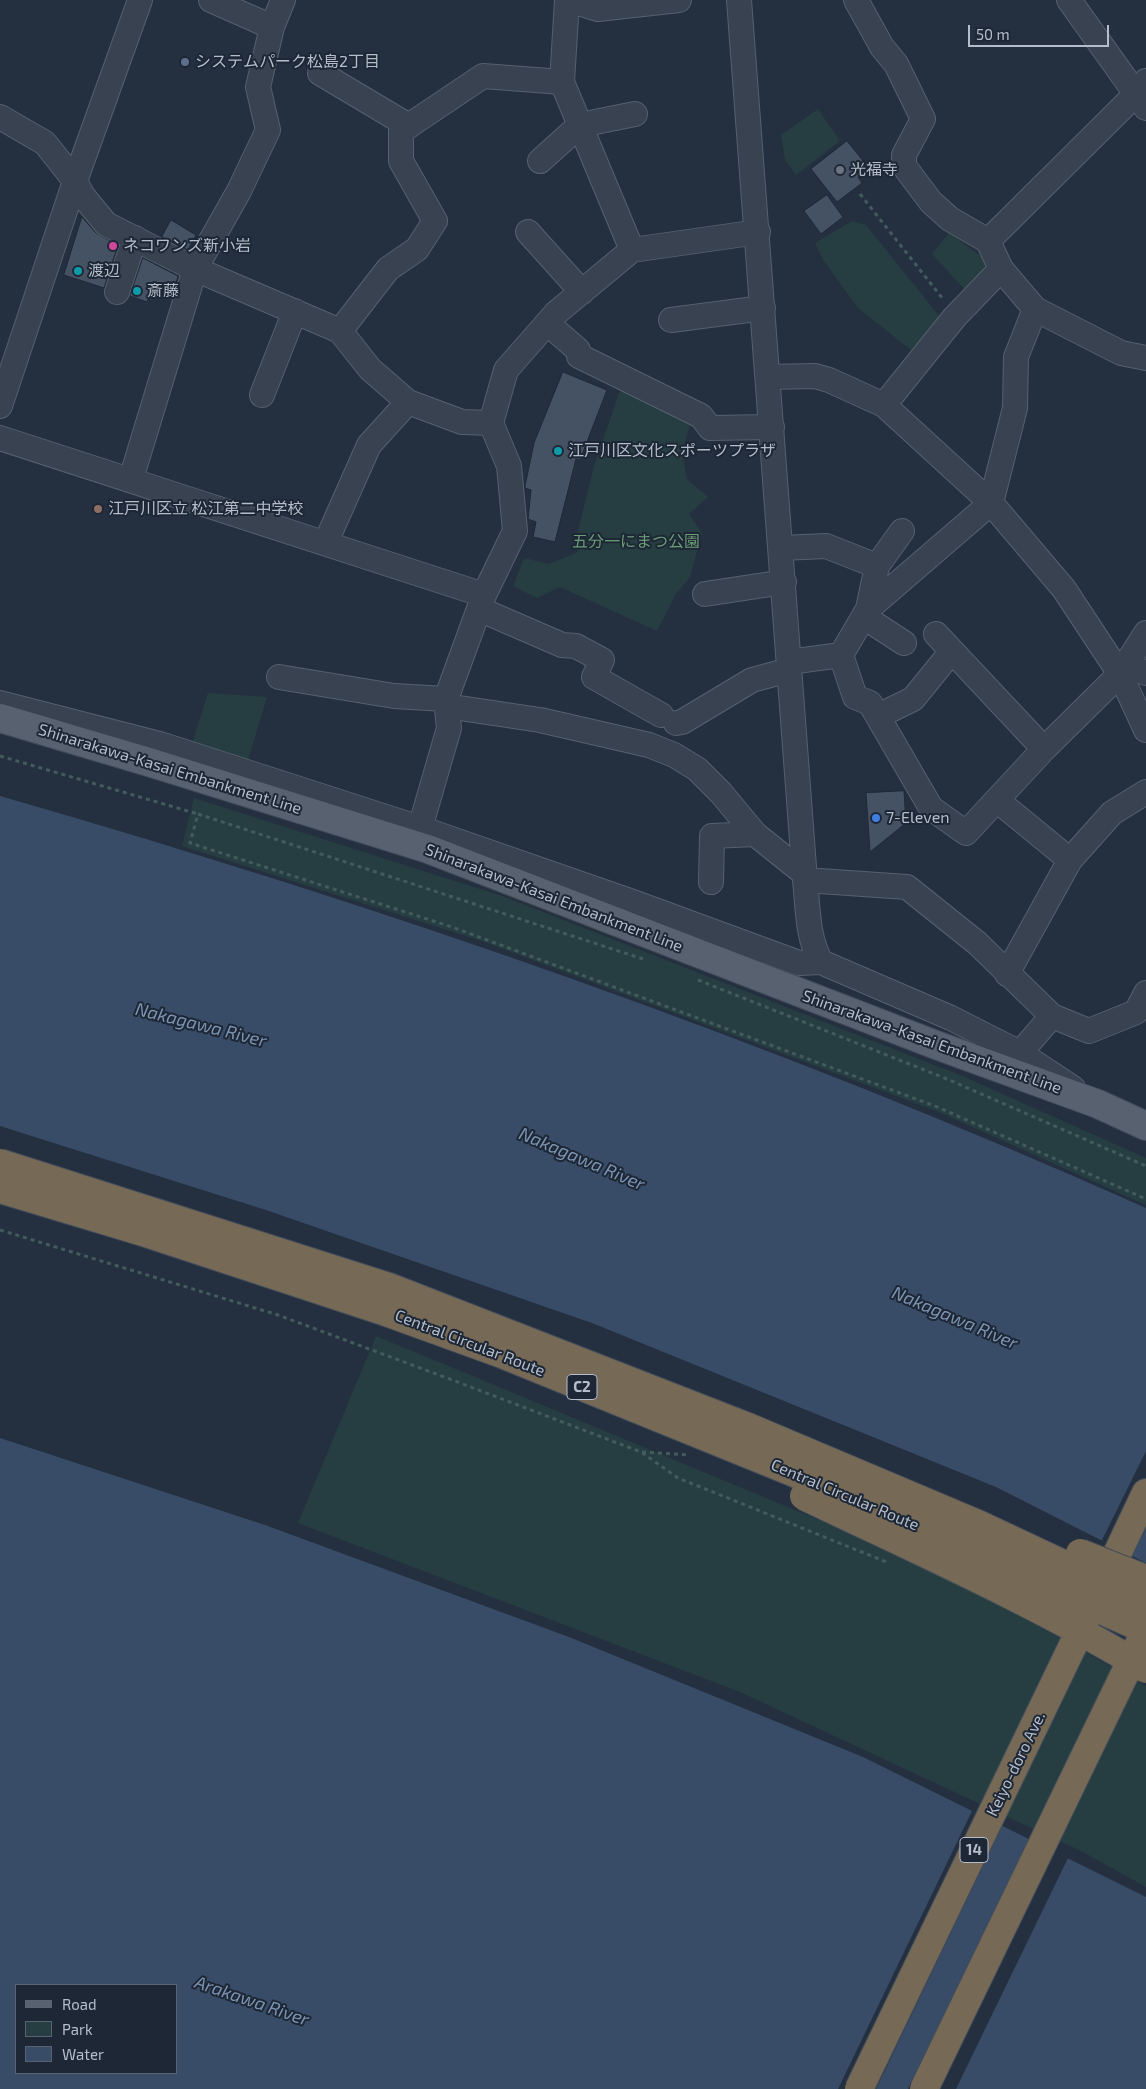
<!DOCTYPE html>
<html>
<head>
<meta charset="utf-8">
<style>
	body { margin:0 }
	#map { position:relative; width:1146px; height:2089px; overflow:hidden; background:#243040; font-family:"Exo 2",sans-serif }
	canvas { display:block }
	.legend { position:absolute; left:15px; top:1984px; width:162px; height:90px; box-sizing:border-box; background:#1d2735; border:1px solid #5a6371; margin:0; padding:6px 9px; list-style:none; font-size:15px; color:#b5bdcb }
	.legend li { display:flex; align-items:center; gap:10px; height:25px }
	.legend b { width:25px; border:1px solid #5a6371 }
	.scale { position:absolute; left:968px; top:25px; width:141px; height:22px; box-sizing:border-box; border:2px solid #b5bdcb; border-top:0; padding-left:6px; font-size:15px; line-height:18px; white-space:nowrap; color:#b5bdcb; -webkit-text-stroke:4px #1d2735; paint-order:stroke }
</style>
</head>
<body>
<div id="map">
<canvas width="1146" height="2089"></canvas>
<ul class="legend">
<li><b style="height:6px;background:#576170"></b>Road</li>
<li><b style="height:14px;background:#263e41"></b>Park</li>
<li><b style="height:14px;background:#384c68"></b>Water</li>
</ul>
<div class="scale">50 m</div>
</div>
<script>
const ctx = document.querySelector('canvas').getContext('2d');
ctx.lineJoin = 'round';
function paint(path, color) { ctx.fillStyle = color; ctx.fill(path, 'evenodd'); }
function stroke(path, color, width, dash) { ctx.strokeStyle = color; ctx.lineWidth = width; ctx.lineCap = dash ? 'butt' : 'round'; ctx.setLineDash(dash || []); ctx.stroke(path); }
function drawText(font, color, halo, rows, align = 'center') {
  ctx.font = font + ' "Exo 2","Noto Sans JP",sans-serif'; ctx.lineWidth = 4; ctx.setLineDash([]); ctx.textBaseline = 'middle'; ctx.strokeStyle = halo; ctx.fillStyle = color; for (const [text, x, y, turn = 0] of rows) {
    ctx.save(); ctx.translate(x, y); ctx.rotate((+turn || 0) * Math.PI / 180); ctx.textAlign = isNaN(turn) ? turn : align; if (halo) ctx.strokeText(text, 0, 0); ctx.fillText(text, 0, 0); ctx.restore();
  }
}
paint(new Path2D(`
	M818,109L840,141L796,175L785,160L781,135Z
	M852,221L866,225L940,317L911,350L858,308L824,261L815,243Z
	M949,233L985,259L984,275L967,292L932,254Z
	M622,385L691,421L682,452L687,479L708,497L689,514L702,533L690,577L676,594L657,631L560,587L537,598L513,586L524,558L549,564L578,552L576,539L594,466Z
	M208,693L267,697L246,767L190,750Z
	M194,798L502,896L960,1075L1146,1158V1205L939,1112L482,941L182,846Z
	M376,1336L935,1568L1146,1686V1887L1083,1852L740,1692L298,1523Z`), '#263e41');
paint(new Path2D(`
	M0,796C390,908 775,1042 1146,1208V1563L996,1487L592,1323L266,1210L0,1126Z
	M0,1438L265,1525L569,1637L863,1757L1146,1897V2089H0ZM16,1985H176V2073H16Z`), '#384c68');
paint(new Path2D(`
	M1146,1451V1528L1131,1559L1100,1544Z
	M973,1809L1003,1824L876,2089H838Z
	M1030,1837L1069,1856L956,2089H908Z`), '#243040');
const building = new Path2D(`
	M847,141L869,168L858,177L862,183L837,202L811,169Z
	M827,195L843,217L821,234L804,211Z
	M82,217L96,233L118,245L104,288L64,275Z
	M171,220L196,235L188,250L162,237Z
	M143,258L178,276L174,290L153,282L147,302L130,296Z
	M563,372L607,390L580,460L576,459L555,542L533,537L536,522L528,519L531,490L525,488V486L534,443Z
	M904,791L906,823L870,852L866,793Z`);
paint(building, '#455264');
stroke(building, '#1f2937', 1);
const minor = new Path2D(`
	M211,0L272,27
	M567,0L562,82L632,250
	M569,0L598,9L679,0
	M739,0L805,880C808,908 807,937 821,962
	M856,0L882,47L896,64L923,119L904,155V166L931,202L950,219L988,241
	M1069,0L1146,108
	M320,73L409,126
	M0,117L45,143L75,181L83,196L106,224L195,269L340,331L370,369L408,402L462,422L491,423
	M540,161L580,125L635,114
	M528,232L582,292
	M1001,269L1035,309L1121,353L1146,358
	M117,292L135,238
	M671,320L763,308
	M547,323L578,350L579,356L701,416L710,428L772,427
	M340,331L388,269L417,249L435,221L401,161V131L483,76L562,82
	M768,377L815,376L829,380L884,405L991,503L1064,589L1120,674L1146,730
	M262,395L295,311
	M884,405L954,318L1001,269L988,241L1136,94L1146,81
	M0,406L75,181L140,0
	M0,438L484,595
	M131,479L195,269L239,191L268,130L258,87L272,27L283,0
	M902,531L877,566L868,609L991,503L1015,408L1016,357L1035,309
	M326,542L369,445L408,402
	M781,548L826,546L877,566
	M705,594L784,582
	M479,609L562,645L576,646L602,660L594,677L661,715
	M868,609L841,655L855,697L870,703L931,808L966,833L1044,749L1120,674L1146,633
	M864,617L904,643
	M936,634L1044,749
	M789,662L841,655
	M1126,665L1146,673
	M279,677L394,696L446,699
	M0,703L160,744L420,828L633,902L799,963L821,962L951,1018L1020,1053L1073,1088
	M446,706L540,720L649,745L674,755L697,769L721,793L755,834L805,874
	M878,716L913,699L952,651
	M676,723L682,722L752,680L789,670
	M998,801L1070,860
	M420,828L449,728L446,699L484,595L515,531L509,466L491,423L506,370L556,313L632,250L758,232
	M805,880L907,887L977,943L1052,1016L1089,1031L1136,1012L1146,993
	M711,882L712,836L755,834
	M1007,974L1070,860L1112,813L1146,792
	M1020,1053L1052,1016`);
const major = new Path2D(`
	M0,718L152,763L428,849L936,1045L1098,1104L1146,1126`);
const highway = new Path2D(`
	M1102,1586L1146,1493`);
stroke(minor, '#56606e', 26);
stroke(major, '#424b59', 30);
stroke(highway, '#434d5b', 30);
stroke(new Path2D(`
	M860,194L943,299
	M0,756L198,814
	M643,959L198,814L190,843L452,927L935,1106L1146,1199
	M698,980L947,1079L1146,1166
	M0,1230L278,1315L447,1378L641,1452L678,1478L889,1563
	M642,1452L688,1455`), '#445b5e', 3, [4, 4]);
stroke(minor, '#384250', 24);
stroke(major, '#576170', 28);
stroke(highway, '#766955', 28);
const highwayBridge = new Path2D(`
	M0,1163L389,1287L748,1427L980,1525L1146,1603
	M0,1189L143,1232L386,1312L502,1354L817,1482L1146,1630
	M804,1496C919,1551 1036,1603 1146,1669
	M1080,1553L1146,1579
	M859,2089L1089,1612
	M924,2089L1143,1636`);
stroke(highwayBridge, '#434d5b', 30, []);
stroke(highwayBridge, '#766955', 28);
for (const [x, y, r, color] of [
	[185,62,5,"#5c6f8a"],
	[840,170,5,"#6b7280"],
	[113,246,5,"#d1479c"],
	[78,271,5,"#0f9aa8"],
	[137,291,5,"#0f9aa8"],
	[558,451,5,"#0f9aa8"],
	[98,509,5,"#8d6e63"],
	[876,818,5,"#3f7fe0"]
]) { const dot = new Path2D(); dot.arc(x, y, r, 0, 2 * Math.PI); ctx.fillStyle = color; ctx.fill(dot); stroke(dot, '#1d2735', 2); }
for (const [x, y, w] of [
	[582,1387,30],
	[974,1850,28]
]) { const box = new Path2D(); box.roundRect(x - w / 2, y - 12.5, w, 25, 4); ctx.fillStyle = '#1d2735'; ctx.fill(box); stroke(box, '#b5bdcb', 1); }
drawText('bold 15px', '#b5bdcb', null, [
	["C2",582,1387],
	["14",974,1850]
]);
drawText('16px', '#b5bdcb', '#1d2735', [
	["システムパーク松島2丁目",195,62],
	["光福寺",850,170],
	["ネコワンズ新小岩",123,246],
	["渡辺",88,271],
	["斎藤",147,291],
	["江戸川区文化スポーツプラザ",568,451],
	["江戸川区立 松江第二中学校",108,509],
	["7-Eleven",886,818]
], 'left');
drawText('16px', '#6b9c76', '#1d2735', [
	["五分一にまつ公園",636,542]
]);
drawText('16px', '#b5bdcb', '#1d2735', [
	["Shinarakawa-Kasai Embankment Line",170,769,17],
	["Shinarakawa-Kasai Embankment Line",554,898,21],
	["Shinarakawa-Kasai Embankment Line",932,1042,20],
	["Central Circular Route",470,1343,21],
	["Central Circular Route",845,1495,23],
	["Keiyo-doro Ave.",1016,1764,-64]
]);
drawText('italic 18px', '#7c94b2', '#1d2735', [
	["Nakagawa River",201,1025,14],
	["Nakagawa River",582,1159,23],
	["Nakagawa River",955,1318,23],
	["Arakawa River",252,2001,19]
]);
</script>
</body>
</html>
